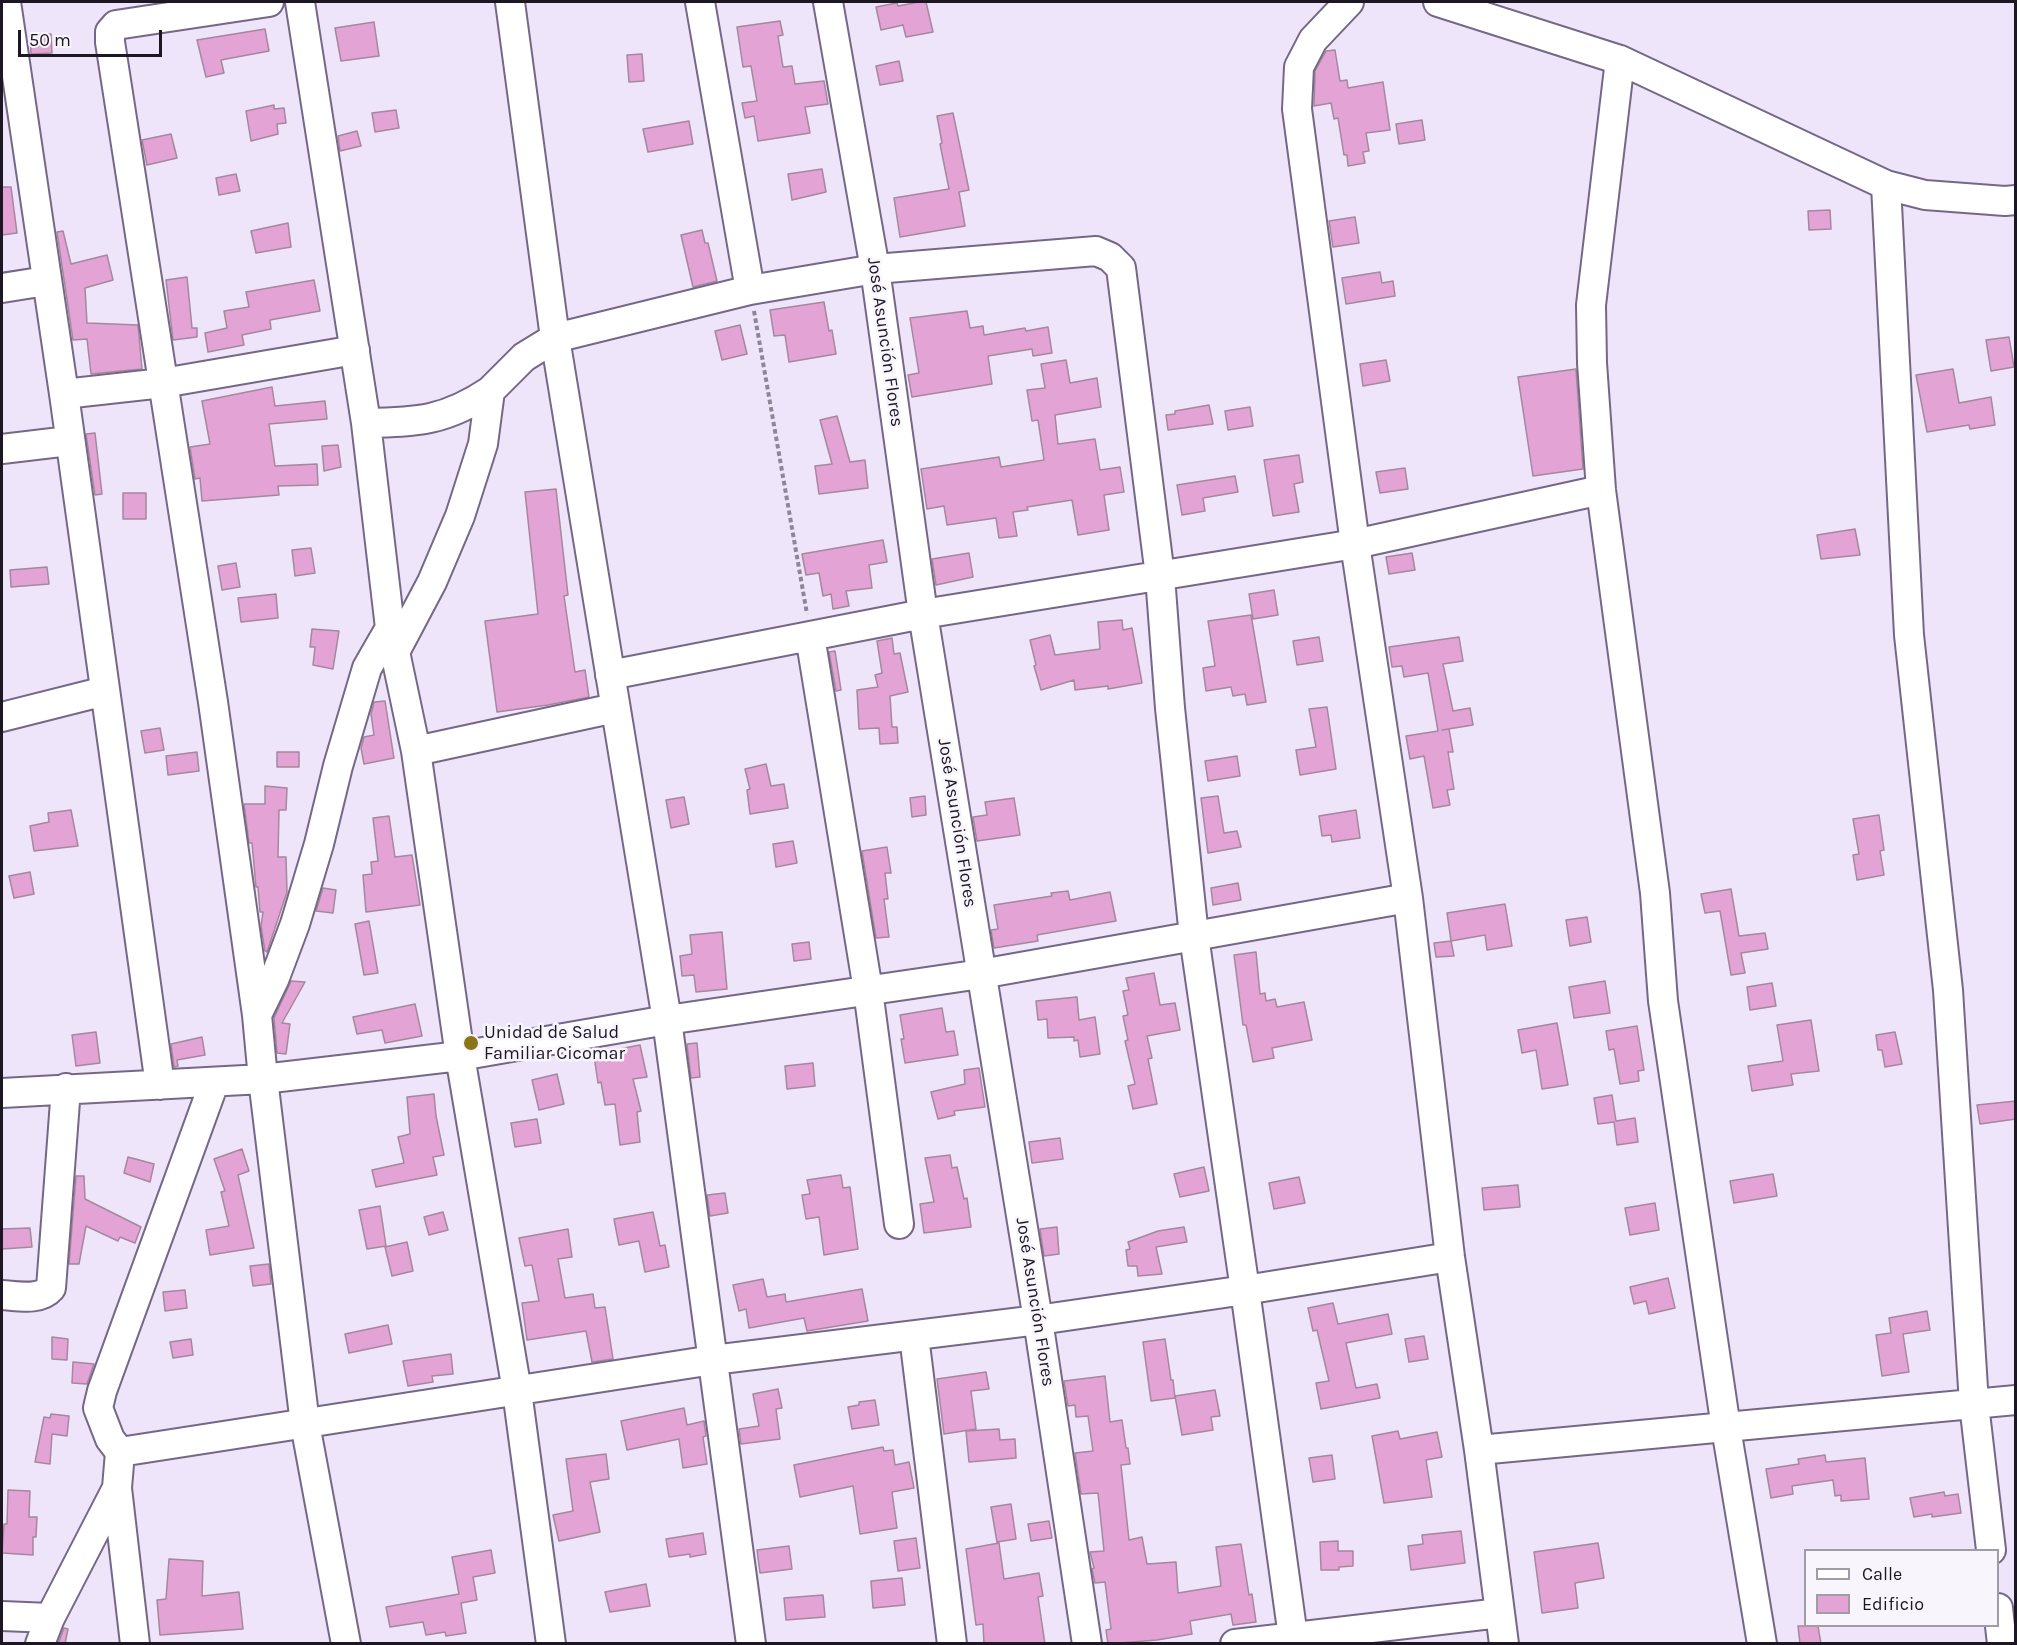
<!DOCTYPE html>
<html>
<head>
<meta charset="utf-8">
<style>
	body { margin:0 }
	#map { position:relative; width:2017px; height:1645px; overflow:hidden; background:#eee5fa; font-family:Karla,sans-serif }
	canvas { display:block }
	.frame { position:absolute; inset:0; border:3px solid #1c1723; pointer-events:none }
	.legend { position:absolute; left:1804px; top:1549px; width:195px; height:78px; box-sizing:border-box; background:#f8f5fc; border:2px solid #a09ca5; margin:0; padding:8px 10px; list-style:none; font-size:18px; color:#1c1723 }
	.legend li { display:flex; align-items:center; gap:12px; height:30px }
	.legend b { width:30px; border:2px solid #a09ca5 }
	.scale { position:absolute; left:18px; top:30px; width:144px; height:27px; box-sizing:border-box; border:3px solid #1c1723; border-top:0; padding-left:8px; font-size:18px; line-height:21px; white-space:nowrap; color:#1c1723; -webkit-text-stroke:4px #f8f5fc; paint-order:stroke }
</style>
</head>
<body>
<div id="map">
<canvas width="2017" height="1645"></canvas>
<div class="frame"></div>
<ul class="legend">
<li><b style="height:8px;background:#fff"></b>Calle</li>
<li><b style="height:16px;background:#e3a3d5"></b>Edificio</li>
</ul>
<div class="scale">50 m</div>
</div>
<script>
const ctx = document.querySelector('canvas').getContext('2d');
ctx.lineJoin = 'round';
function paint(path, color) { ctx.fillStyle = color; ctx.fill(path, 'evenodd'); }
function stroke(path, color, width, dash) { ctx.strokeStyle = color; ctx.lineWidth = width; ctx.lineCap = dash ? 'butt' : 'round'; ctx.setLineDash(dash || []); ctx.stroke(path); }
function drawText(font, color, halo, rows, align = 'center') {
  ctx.font = font + ' Karla,sans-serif'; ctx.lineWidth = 5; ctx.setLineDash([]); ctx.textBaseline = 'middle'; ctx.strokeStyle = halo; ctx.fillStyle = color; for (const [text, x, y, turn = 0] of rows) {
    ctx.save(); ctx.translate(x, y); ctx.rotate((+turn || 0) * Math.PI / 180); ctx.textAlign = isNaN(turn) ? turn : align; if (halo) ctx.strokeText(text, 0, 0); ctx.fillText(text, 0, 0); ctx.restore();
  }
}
const building = new Path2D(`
	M919,2H926L933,32L906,37L903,25L881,30L876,7L897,3L898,6Z
	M780,21L783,35L778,36L783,67L792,66L795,84L824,81L828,104L805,107L810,133L758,141L754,116L745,118L742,103L757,101L751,66L743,67L737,27Z
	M374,22L379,56L341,61L335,28Z
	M265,29L269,51L221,60L224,73L206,77L197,40Z
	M51,34L52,53L31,54L30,35Z
	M1335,50L1340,81L1347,80L1348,88L1383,82L1390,130L1366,133L1369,151L1363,152L1365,163L1348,166L1347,155H1344L1338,118L1334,119L1331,103L1314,106L1315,71L1326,51Z
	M642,54L644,81L629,82L627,55Z
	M899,61L903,81L880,85L876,66Z
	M274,105V109L284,108L286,123L277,124L278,134L251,141L246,111Z
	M396,110L399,128L375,132L372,113Z
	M953,113L969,190L959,192L965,226L900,237L894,198L949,189L940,144L942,143L937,116Z
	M1422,120L1425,140L1399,144L1396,124Z
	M689,121L693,144L648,152L643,129Z
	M357,131L361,146L340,151L338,136Z
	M171,134L177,158L147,165L142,140Z
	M822,169L826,192L792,200L788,174Z
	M236,174L240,191L219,195L216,178Z
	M2,187H11L17,233L2,235Z
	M1830,210L1831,229L1809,230L1808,211Z
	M1355,217L1359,243L1333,247L1329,221Z
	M288,223L291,247L256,253L251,231Z
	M702,230L705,243H708L717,281L693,287L681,235Z
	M63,231L71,264L107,255L113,280L85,288L87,323L138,325L142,369L91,374L87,339L73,340L57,232Z
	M1380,272L1382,283L1393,281L1395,296L1346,304L1342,278Z
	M187,277L192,328H197V337L173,340L166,280Z
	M314,280L320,311L270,320L271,329L242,335L244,345L208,352L205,333L227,328L224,311L249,307L246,292Z
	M824,302L829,331L832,330L836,354L789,362L785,335L774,336L770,310Z
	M967,311L970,328L983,326L984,335L1025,328L1026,331L1048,327L1052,353L1033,356L1032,349L988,356L992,384L912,397L908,375L919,373L910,318Z
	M740,325L747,354L722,360L715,331Z
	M2009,337L2014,367L1991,371L1986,340Z
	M1066,360L1070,383L1097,378L1101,407L1055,415L1058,444L1095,439L1100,470L1120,467L1124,492L1104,495L1109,530L1078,535L1072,500L1027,507L1028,510L1013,512L1017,536L999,538L996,518L947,525L944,506L927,509L921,469L999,457L1001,467L1044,460L1038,420L1032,421L1027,390L1045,388L1041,364Z
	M1386,360L1390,381L1363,386L1360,364Z
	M1576,369L1583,469L1533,476L1518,377Z
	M1953,369L1959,403L1991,397L1995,425L1970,429L1969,425L1927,432L1916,375Z
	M272,387L275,406L325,401L327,419L269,424L275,466L317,464L318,485L278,486L279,495L202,501L200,478L195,479L190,447L210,444L202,401Z
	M1209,405L1213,424L1168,430L1166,415L1175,414V411Z
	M1250,407L1253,426L1228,430L1225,411Z
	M837,416L850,462L865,460L868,488L819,494L815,466L832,464L820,420Z
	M95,433L102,494L95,495L86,434Z
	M338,445L341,467L324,471L322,446Z
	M1299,455L1303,482L1294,484L1299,512L1273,516L1264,460Z
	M1405,468L1408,489L1380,493L1376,472Z
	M1235,476L1238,492L1203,498L1205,511L1182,515L1177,485Z
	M556,489L568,595L564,596L575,672L585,670L589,697L548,705L497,712L485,621L538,614L525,492Z
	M123,493H146V519H123Z
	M1855,529L1860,555L1821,559L1817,535Z
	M883,540L887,562L869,565L872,588L846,591L849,606L833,609L831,594L823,596L819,573L806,575L802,554Z
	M311,548L315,573L295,576L292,550Z
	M969,553L973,577L936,585L932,559Z
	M1412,553L1415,570L1389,574L1386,557Z
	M236,563L240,587L222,590L218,566Z
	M47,567L49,584L11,587L10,570Z
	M1274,590L1278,615L1253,619L1249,594Z
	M276,594L278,618L241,622L238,598Z
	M1251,615L1266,702L1247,705L1245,694L1233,696L1231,687L1206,691L1203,668L1215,666L1208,621Z
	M1122,620L1123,630L1132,628L1142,683L1108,689V686L1075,690L1074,680L1041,690L1034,666L1036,665L1030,640L1050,635L1055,655L1100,649L1098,622Z
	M312,629L339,631L333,669L313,665L315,647H310Z
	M1319,637L1323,661L1297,665L1293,641Z
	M1459,637L1463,661L1443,664L1453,711L1470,708L1473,725L1442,730L1449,729L1453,752H1448L1454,789L1447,790L1450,805L1433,808L1424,756L1410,759L1406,736L1438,731L1428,673L1404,677L1402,666L1392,667L1389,647Z
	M892,638L894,654L900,653L908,692L890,696L892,727H897L898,743L880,744L879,728L859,729L857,690L878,687L875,675L882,673L877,641Z
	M835,651L841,690L836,691L829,652Z
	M385,701L394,758L364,764L361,748L364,737L374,735L371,714L374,702Z
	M1327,707L1336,769L1300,775L1296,750L1316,747L1309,709Z
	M160,728L164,750L145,753L141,731Z
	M197,752L199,771L168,775L166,756Z
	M277,752H299V767H277Z
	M1237,756L1240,776L1208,781L1205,761Z
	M766,764L771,786L784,784L788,808L750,814L747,790L750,789L745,769Z
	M265,786L287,788L286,810H279L278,857H286L287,892L267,952L265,951L261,926L263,912H260L258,887H256L252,843H249L244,804H265Z
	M925,796L926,815L912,817L910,798Z
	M1218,796L1224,833L1237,831L1241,847L1208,853L1201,798Z
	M684,797L689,824L671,828L666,800Z
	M1014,798L1020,835L977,841L973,817L987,815L985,802Z
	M71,810L78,846L34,851L30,826L49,822L48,813Z
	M1356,810L1360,838L1332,842L1331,835L1322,836L1319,816Z
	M1879,815L1884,850L1880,851L1884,875L1857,880L1853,855L1859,854L1853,819Z
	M389,816L395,857L412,855L420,905L366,912L363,875L372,874L371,862L378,861L373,818Z
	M793,841L797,863L776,867L773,844Z
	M887,847L891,873H885L888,899H884L889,937L876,938L862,851Z
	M30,872L34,894L14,898L9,876Z
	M1238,883L1241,900L1213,905L1211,888Z
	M323,888L336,890L333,913L316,911Z
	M1731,889L1739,936L1765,933L1768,949L1741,953L1745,973L1731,975L1720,911L1705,913L1701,894Z
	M1068,891L1070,900L1110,892L1116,921L1037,935L1038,941L994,948L991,930L998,929L994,905L1052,896L1051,893Z
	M1505,904L1512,946L1487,950L1485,935L1451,941L1447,913Z
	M1587,917L1591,942L1570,946L1566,920Z
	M369,921L378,973L364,975L355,924Z
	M722,932L727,989L696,992L694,975L682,976L680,956L692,954L690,935Z
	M1451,941L1454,956L1436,957L1434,943Z
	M809,942L811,959L794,961L792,944Z
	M1256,952L1260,994L1265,993L1266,1001L1275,999L1277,1007L1304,1002L1312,1040L1272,1048L1274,1058L1253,1062L1246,1025H1243L1234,955Z
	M1154,973L1160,1005L1175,1003L1180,1030L1147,1036L1152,1058L1148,1059L1157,1104L1133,1109L1128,1086L1135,1084L1125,1041L1128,1040L1123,1016L1128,1015L1123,991L1129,990L1126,978Z
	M291,981L305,982L282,1023L290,1024L286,1054L277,1053L274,1018Z
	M1605,981L1610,1013L1574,1018L1569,987Z
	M1772,983L1776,1006L1750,1010L1747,987Z
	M1077,997L1079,1020L1095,1017L1100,1054L1080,1057L1078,1040L1074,1041V1037L1048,1038L1047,1019L1038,1020L1036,1001Z
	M415,1004L422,1036L385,1043L382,1030L357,1034L353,1017Z
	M942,1008L946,1032L954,1031L958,1055L905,1063L901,1039H904L900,1015Z
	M1811,1020L1819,1071L1791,1074L1793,1085L1752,1091L1748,1066L1783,1061L1777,1025Z
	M1557,1023L1568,1085L1542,1089L1536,1050L1522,1053L1518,1030Z
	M1637,1026L1644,1070L1638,1071L1639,1081L1620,1084L1614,1049L1609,1050L1606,1031Z
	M96,1032L100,1063L76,1066L72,1035Z
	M1895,1032L1902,1064L1885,1067L1882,1050H1878L1876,1035Z
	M202,1037L205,1055L177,1060L178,1066L174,1067L171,1044Z
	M697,1043L700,1077L691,1078L687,1044Z
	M640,1045L647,1077L633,1079L641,1111L637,1112L640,1142L620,1145L615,1104L605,1105L601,1082L598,1083L594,1056L619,1052V1049Z
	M813,1063L815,1086L787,1089L785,1066Z
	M979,1068L985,1107L954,1111L955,1115L938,1119L931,1092L965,1084L964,1070Z
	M557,1074L564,1104L539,1110L532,1080Z
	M434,1094L436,1116L444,1155L433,1157L437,1175L376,1187L372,1170L404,1163L398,1137L410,1134L407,1097Z
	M1612,1095L1616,1121L1635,1118L1638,1142L1617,1145L1614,1122L1598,1124L1594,1098Z
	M2016,1101V1119L1980,1124L1977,1105Z
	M537,1119L541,1143L515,1147L511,1123Z
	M1060,1138L1063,1159L1032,1163L1029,1142Z
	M242,1149L249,1171L238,1175L254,1248L210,1255L206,1230L229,1226L221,1192L225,1191L214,1159Z
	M950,1155L952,1168L957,1167L964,1199L967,1198L971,1227L924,1233L920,1204L934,1202L925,1158Z
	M128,1157L154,1164L150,1182L124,1173Z
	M1204,1167L1209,1191L1180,1197L1174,1174Z
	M1773,1174L1777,1196L1734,1203L1730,1181Z
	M841,1175L843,1188L850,1187L858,1249L824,1255L819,1217L806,1219L802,1195L810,1194L807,1180Z
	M76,1176H84L85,1199L141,1227L135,1243L120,1237L118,1241L86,1226L79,1264H69Z
	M1299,1177L1305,1203L1274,1209L1269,1183Z
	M1518,1185L1520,1207L1484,1210L1482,1188Z
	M725,1193L728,1213L710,1216L707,1195Z
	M1655,1203L1659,1230L1630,1235L1625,1208Z
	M380,1206L386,1246L367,1249L359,1210Z
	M443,1212L448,1230L429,1235L424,1217Z
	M653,1212L660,1246L665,1245L669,1267L645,1272L639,1241L619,1245L614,1219Z
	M1057,1227L1059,1254L1044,1256L1040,1229Z
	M1184,1227L1187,1242L1156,1247L1162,1274L1138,1276L1137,1266H1128L1126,1250L1130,1249L1128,1242L1158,1231Z
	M30,1228L32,1247L2,1249V1229Z
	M568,1229L572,1257L558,1259L565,1298L593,1294L595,1308L605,1307L613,1359L592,1362L586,1331L527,1340L522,1303L539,1301L532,1265L525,1266L519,1238Z
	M407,1242L413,1271L392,1276L385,1247Z
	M269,1264L271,1284L253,1286L250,1266Z
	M1668,1278L1675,1308L1649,1314L1646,1301L1634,1304L1630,1287Z
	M763,1279L767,1297L785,1294L786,1302L862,1289L868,1321L807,1331L804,1318L749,1328L746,1309L739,1311L733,1285Z
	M185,1290L187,1308L165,1311L163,1292Z
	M1333,1303L1338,1324L1388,1314L1392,1334L1346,1343L1356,1388L1377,1384L1380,1398L1321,1409L1316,1383L1329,1381L1317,1330L1313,1331L1308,1308Z
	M1927,1311L1930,1330L1903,1334L1909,1372L1882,1376L1876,1335L1891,1333L1889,1318Z
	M388,1325L392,1344L349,1353L345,1334Z
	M1424,1336L1428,1359L1409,1362L1405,1339Z
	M52,1337L68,1339L67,1360L52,1359Z
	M191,1339L193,1355L173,1358L170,1342Z
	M1165,1339L1171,1380H1173L1175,1398L1151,1401L1143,1342Z
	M451,1354L453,1374L432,1376L433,1382L408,1386L403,1361Z
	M73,1362L94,1364L87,1384L72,1383Z
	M986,1372L989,1389L971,1391L976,1429L944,1434L937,1379Z
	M1105,1376L1110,1422L1122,1420L1126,1448H1128L1130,1464L1121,1465L1129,1540L1142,1537L1147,1564L1176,1562L1178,1593L1221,1586L1216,1547L1241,1544L1249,1595L1252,1594L1256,1622L1233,1625L1231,1614L1190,1621L1192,1634L1157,1640L1108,1644L1106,1630L1111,1629L1105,1582L1095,1583L1092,1569L1094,1568L1090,1552L1104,1551L1098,1493L1081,1494L1075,1453L1093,1451L1088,1416L1076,1417L1075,1405L1068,1406L1064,1381Z
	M778,1389L782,1408L776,1409L780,1439L741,1444L739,1429L759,1426L753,1394Z
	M1215,1390L1220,1416L1211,1417L1213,1430L1182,1435L1175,1396Z
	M875,1400L879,1425L852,1429L848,1407L859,1405V1402Z
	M684,1408L687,1425L704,1421L706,1436L703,1437L707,1464L683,1468L679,1439L627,1450L621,1421Z
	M51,1414L69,1416L67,1436L52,1434L50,1464L35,1462L44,1417L50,1418Z
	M999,1429L1000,1440L1015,1439L1016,1458L969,1462L966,1431Z
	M1398,1431L1400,1439L1437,1432L1442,1457L1426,1460L1432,1497L1384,1503L1372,1436Z
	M883,1447L884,1451L893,1450L895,1465L909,1462L914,1488L892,1492L897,1528L860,1534L853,1486L800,1497L794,1465Z
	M606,1454L609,1479L590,1482L600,1532L559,1541L553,1515L573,1511L566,1459Z
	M1332,1455L1335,1479L1313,1482L1309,1458Z
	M1825,1455L1826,1462L1865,1458L1869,1499L1841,1501V1495L1835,1496L1833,1480L1792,1486L1793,1494L1771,1498L1766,1469L1799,1464L1798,1459Z
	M8,1490L30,1491L29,1517H37L36,1537H33V1555L2,1553L4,1524H7Z
	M1944,1492L1945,1496L1958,1494L1961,1513L1932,1517V1514L1914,1517L1910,1498Z
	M1011,1504L1016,1539L997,1542L991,1507Z
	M1049,1521L1052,1538L1031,1541L1028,1524Z
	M1461,1531L1465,1563L1411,1570L1408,1546L1423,1544L1422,1535Z
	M703,1533L706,1554L690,1557V1554L669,1557L666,1539Z
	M916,1538L920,1568L898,1571L894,1541Z
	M1338,1541V1551H1353V1566L1339,1567V1570H1321L1320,1542Z
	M999,1543L1004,1579L1039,1573L1043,1596L1038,1597L1045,1644H984L983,1624L976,1625L966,1549Z
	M1598,1543L1604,1578L1575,1583L1578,1608L1542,1613L1534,1552Z
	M789,1546L792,1569L760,1573L757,1550Z
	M491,1550L495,1573L473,1577L477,1600L461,1603L466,1633L446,1636L445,1632L426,1635L423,1622L390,1627L386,1607L459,1594L452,1557Z
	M169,1559L203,1561L202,1596L239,1592L243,1629L160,1635L157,1600L166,1599Z
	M902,1578L905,1605L873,1608L871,1581Z
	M646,1584L650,1606L610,1612L605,1592Z
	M823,1595L825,1617L786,1620L784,1598Z
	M1798,1626H1818L1821,1644H1800Z
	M64,1628L68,1629L65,1644H58Z`);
paint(building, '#e3a3d5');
stroke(building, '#a5879e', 1.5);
const minor = new Path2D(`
	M6,2L64,394L160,1085
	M269,2L116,25L110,32V42L213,702L257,1015L263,1079L305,1424L346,1644
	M300,2L366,423L390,628L416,751L460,1056L517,1391L551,1644
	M510,2L555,338L667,1020L751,1644
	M700,2L750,290
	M828,2L875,269L923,614L1038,1320L1087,1644
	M1349,2L1313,40L1299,67L1297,109L1355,544L1601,490
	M1438,2L1620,60L1886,185L1925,195L2005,201L2016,200
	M1620,60L1591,305L1592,363L1601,490L1655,893L1663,1001L1726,1428L1762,1644
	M1886,185L1909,635L1948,990L1974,1404L1991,1550
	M2,288L46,281
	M64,394L163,383L355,350
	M366,423C418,422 445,421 490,391
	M2,449L69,441
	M810,636L868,990L899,1224
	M395,652L432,582L460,516L483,444L490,391L524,357L555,338L750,290L875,269L1096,251L1110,257L1121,268L1160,576L1170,708L1194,936L1245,1290L1294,1644
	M610,675L923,614L1355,544L1408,898L1450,1257L1479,1450L1504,1644
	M2,717L105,691
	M416,751L615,708
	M257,1015L274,980L295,924L319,844L338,766L367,668L390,628
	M2,1093L263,1079L460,1056L667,1020L981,974L1408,898
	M2,1295C18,1296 40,1301 51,1288L66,1088
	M914,1336L952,1644
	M1479,1450L2016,1400
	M120,1452L713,1360L1038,1320L1245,1290L1450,1257
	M117,1488L135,1644
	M1998,1608L2002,1644
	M2,1616L50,1618
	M40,1644L50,1618L117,1488L120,1452L110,1439L98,1408L102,1391L214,1083
	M1235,1644L1500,1613`);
stroke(minor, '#756887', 32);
stroke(new Path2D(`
	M754,311L807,614`), '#8d8696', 4, [4.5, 3]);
stroke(minor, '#fff', 28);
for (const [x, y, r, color] of [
	[471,1043,8,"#8c7519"]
]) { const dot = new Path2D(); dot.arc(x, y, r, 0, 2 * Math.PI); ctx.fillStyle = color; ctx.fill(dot); stroke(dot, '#f8f5fc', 2); }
drawText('18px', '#1c1723', '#f8f5fc', [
	["José Asunción Flores",885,342,82],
	["José Asunción Flores",957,823,81],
	["José Asunción Flores",1035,1302,81]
]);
drawText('18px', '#1c1723', '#f8f5fc', [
	["Unidad de Salud",484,1033],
	["Familiar Cicomar",484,1054]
], 'left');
</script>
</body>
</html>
